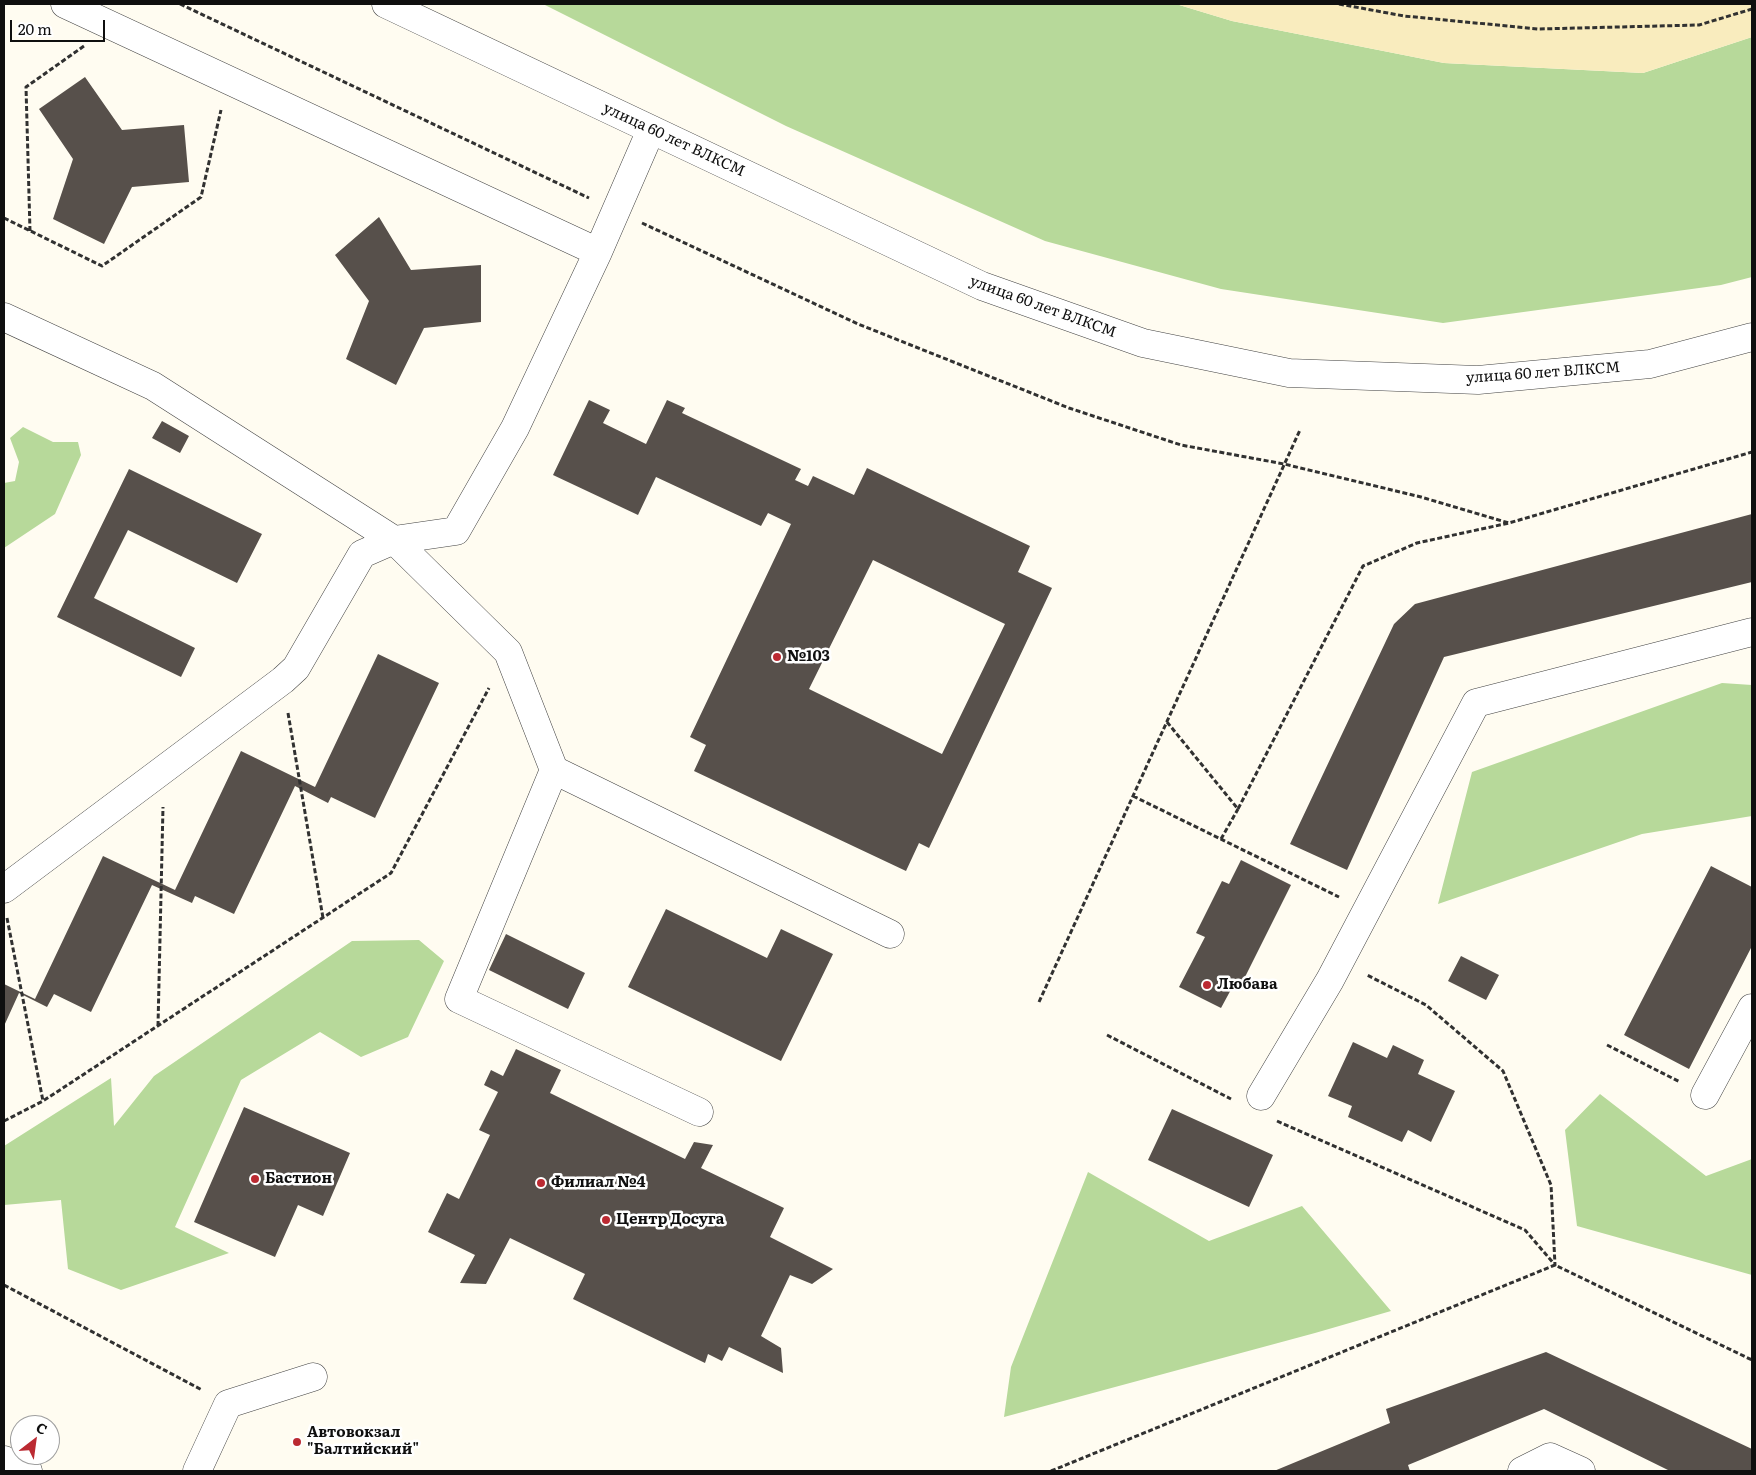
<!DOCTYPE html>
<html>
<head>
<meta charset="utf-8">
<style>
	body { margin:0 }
	#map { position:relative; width:1756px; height:1475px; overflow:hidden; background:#fffcf1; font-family:Literata,serif }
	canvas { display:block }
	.frame { position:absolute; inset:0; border:5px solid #0f0f0f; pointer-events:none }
	.north { position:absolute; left:10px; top:1415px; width:50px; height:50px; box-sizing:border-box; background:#fff; border:1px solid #9f9f9f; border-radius:50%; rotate:30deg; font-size:14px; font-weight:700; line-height:20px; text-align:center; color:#0f0f0f }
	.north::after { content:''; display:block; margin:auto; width:18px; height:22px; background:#bb2a32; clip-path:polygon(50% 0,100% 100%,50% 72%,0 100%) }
	.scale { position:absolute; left:10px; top:20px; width:95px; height:22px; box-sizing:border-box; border:2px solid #0f0f0f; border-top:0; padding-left:6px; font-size:15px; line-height:18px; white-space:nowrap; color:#0f0f0f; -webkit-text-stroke:4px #fff; paint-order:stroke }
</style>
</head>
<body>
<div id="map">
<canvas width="1756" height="1475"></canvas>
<div class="frame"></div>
<div class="north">С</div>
<div class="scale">20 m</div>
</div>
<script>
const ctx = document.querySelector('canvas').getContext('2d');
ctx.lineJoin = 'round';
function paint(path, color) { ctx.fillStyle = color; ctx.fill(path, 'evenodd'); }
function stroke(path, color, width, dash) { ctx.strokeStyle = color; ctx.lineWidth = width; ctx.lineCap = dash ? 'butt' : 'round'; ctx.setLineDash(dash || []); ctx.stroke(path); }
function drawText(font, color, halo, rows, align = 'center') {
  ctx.font = font + ' Literata,serif'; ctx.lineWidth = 5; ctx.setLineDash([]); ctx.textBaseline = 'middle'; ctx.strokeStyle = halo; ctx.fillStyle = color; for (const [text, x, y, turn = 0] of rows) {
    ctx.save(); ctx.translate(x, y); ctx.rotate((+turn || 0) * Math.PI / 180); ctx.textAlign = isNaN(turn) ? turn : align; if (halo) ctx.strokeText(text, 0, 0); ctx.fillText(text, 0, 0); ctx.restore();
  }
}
paint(new Path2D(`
	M543,4H1176L1232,21L1444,63L1643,73L1752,37V277L1721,285L1443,323L1221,289L1045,241L786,126Z
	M23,427L53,442H78L81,455L55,514L4,548V483L15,481L19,462L10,438Z
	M1722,683L1752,685V816L1642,834L1438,904L1472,772Z
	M419,940L444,961L408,1037L361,1057L320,1032L241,1080L175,1227L229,1253L121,1290L68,1269L61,1200L4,1205V1146L111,1078L114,1126L154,1076L352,941Z
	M1600,1094L1706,1176L1752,1159V1275L1577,1226L1565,1130Z
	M1088,1172L1209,1241L1302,1206L1391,1311L1315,1333L1004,1417L1011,1367Z`), '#b7d99a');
paint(new Path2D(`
	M1176,4H1752V37L1643,73L1444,63L1232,21Z`), '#f9ecbe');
paint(new Path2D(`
	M85,77L122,130L184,125L189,182L132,187L104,244L53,219L73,159L39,109Z
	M379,217L411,270L481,265V322L424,328L396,385L346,359L369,301L335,255Z
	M589,400L610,410L603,423L646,444L667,400L685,408L682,413L801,469L795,480L808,486L813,476L854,495L867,468L1030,546L1018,572L1052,588L929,848L919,843L906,871L694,771L706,745L690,737L791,524L768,513L761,526L656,477L638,515L553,475ZM873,560L1005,624L942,754L809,689Z
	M162,421L189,436L180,453L152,438Z
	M129,469L262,534L237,583L128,530L94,598L195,648L181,677L57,617Z
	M1752,514V582L1444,657L1347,870L1290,844L1394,624L1415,604Z
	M378,654L439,683L375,818L331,797L328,803L295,786L234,914L195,896L192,903L152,885L91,1012L54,994L47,1007L19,993L4,1026V984L35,999L103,856L175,890L241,751L315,787Z
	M1241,860L1291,885L1240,987L1234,984L1221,1008L1179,987L1205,937L1196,933L1222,881L1229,884Z
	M1711,866L1752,887V946L1689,1069L1624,1035Z
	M666,909L767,958L781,929L833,954L781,1061L628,987Z
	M506,934L585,973L568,1009L489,970Z
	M1461,956L1499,975L1486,1000L1448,981Z
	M1353,1042L1387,1058L1393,1045L1424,1060L1418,1074L1455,1091L1431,1142L1408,1130L1402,1142L1348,1117L1352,1106L1328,1096Z
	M516,1049L561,1070L550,1093L685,1159L694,1142L713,1145L701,1168L784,1208L770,1237L833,1269L812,1284L790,1275L761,1336L781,1348L783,1373L729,1347L722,1361L708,1354L705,1363L573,1299L585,1274L510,1238L486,1284L460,1283L475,1255L428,1232L447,1193L459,1199L490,1135L479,1130L498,1092L484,1085L491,1070L503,1076Z
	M244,1107L350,1153L323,1216L298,1205L275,1257L194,1222Z
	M1172,1109L1273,1155L1249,1207L1148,1160Z
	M1546,1352L1752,1449V1471H1670L1544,1409L1408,1465L1410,1471H1274L1390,1423L1386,1409Z`), '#57504b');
const minor = new Path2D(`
	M65,4L598,252
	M386,4L982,286L1143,343L1289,373L1478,380L1650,364L1752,337
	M4,317L153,386L394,540L508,652L554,770L459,999L699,1112
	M554,770L890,934
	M4,889L283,680L296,668L362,554L394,540L456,531L515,428L598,252L651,130
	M1705,1095L1752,1008
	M1261,1096L1330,980L1476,703L1752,632
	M4,1460L28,1471
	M197,1471L228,1404L313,1377
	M1522,1471L1550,1457L1581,1471`);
stroke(minor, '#424242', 29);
stroke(new Path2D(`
	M180,4L589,198
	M1339,4L1404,16L1538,29L1699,25L1752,9
	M4,218L102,266L201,197L221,110
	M642,223L858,324L1069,408L1181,445L1284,464L1421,497L1509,523L1752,452
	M30,231L26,87L84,46
	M288,713L323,918
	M1167,722L1238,809L1363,566L1417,543L1509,523
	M1133,796L1339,897
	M1221,839L1238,809
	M7,918L43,1101
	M1039,1002L1300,430
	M158,1026L163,807
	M1107,1035L1231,1099
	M1607,1045L1680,1082
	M4,1121L43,1101L391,873L489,688
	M1277,1121L1525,1230L1555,1265L1551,1185L1503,1071L1426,1005L1367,975
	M4,1285L202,1390
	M1051,1471L1555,1265L1752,1360`), '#313131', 3, [5, 2.5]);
stroke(minor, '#fff', 28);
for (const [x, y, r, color] of [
	[777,657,5,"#bb2a32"],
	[1207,985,5,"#bb2a32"],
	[255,1179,5,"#bb2a32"],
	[541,1183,5,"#bb2a32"],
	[606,1220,5,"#bb2a32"],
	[297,1442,5,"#bb2a32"]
]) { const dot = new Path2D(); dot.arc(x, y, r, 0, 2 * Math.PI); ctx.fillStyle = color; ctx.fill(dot); stroke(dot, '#fff', 2); }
drawText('15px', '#0f0f0f', '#fff', [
	["улица 60 лет ВЛКСМ",674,140,25],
	["улица 60 лет ВЛКСМ",1043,307,20],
	["улица 60 лет ВЛКСМ",1543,373,-4]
]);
drawText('bold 15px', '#0f0f0f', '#fff', [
	["№103",787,657],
	["Любава",1217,985],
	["Бастион",265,1179],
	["Филиал №4",551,1183],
	["Центр Досуга",616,1220],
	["Автовокзал",307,1433],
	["\"Балтийский\"",307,1450]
], 'left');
</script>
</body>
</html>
